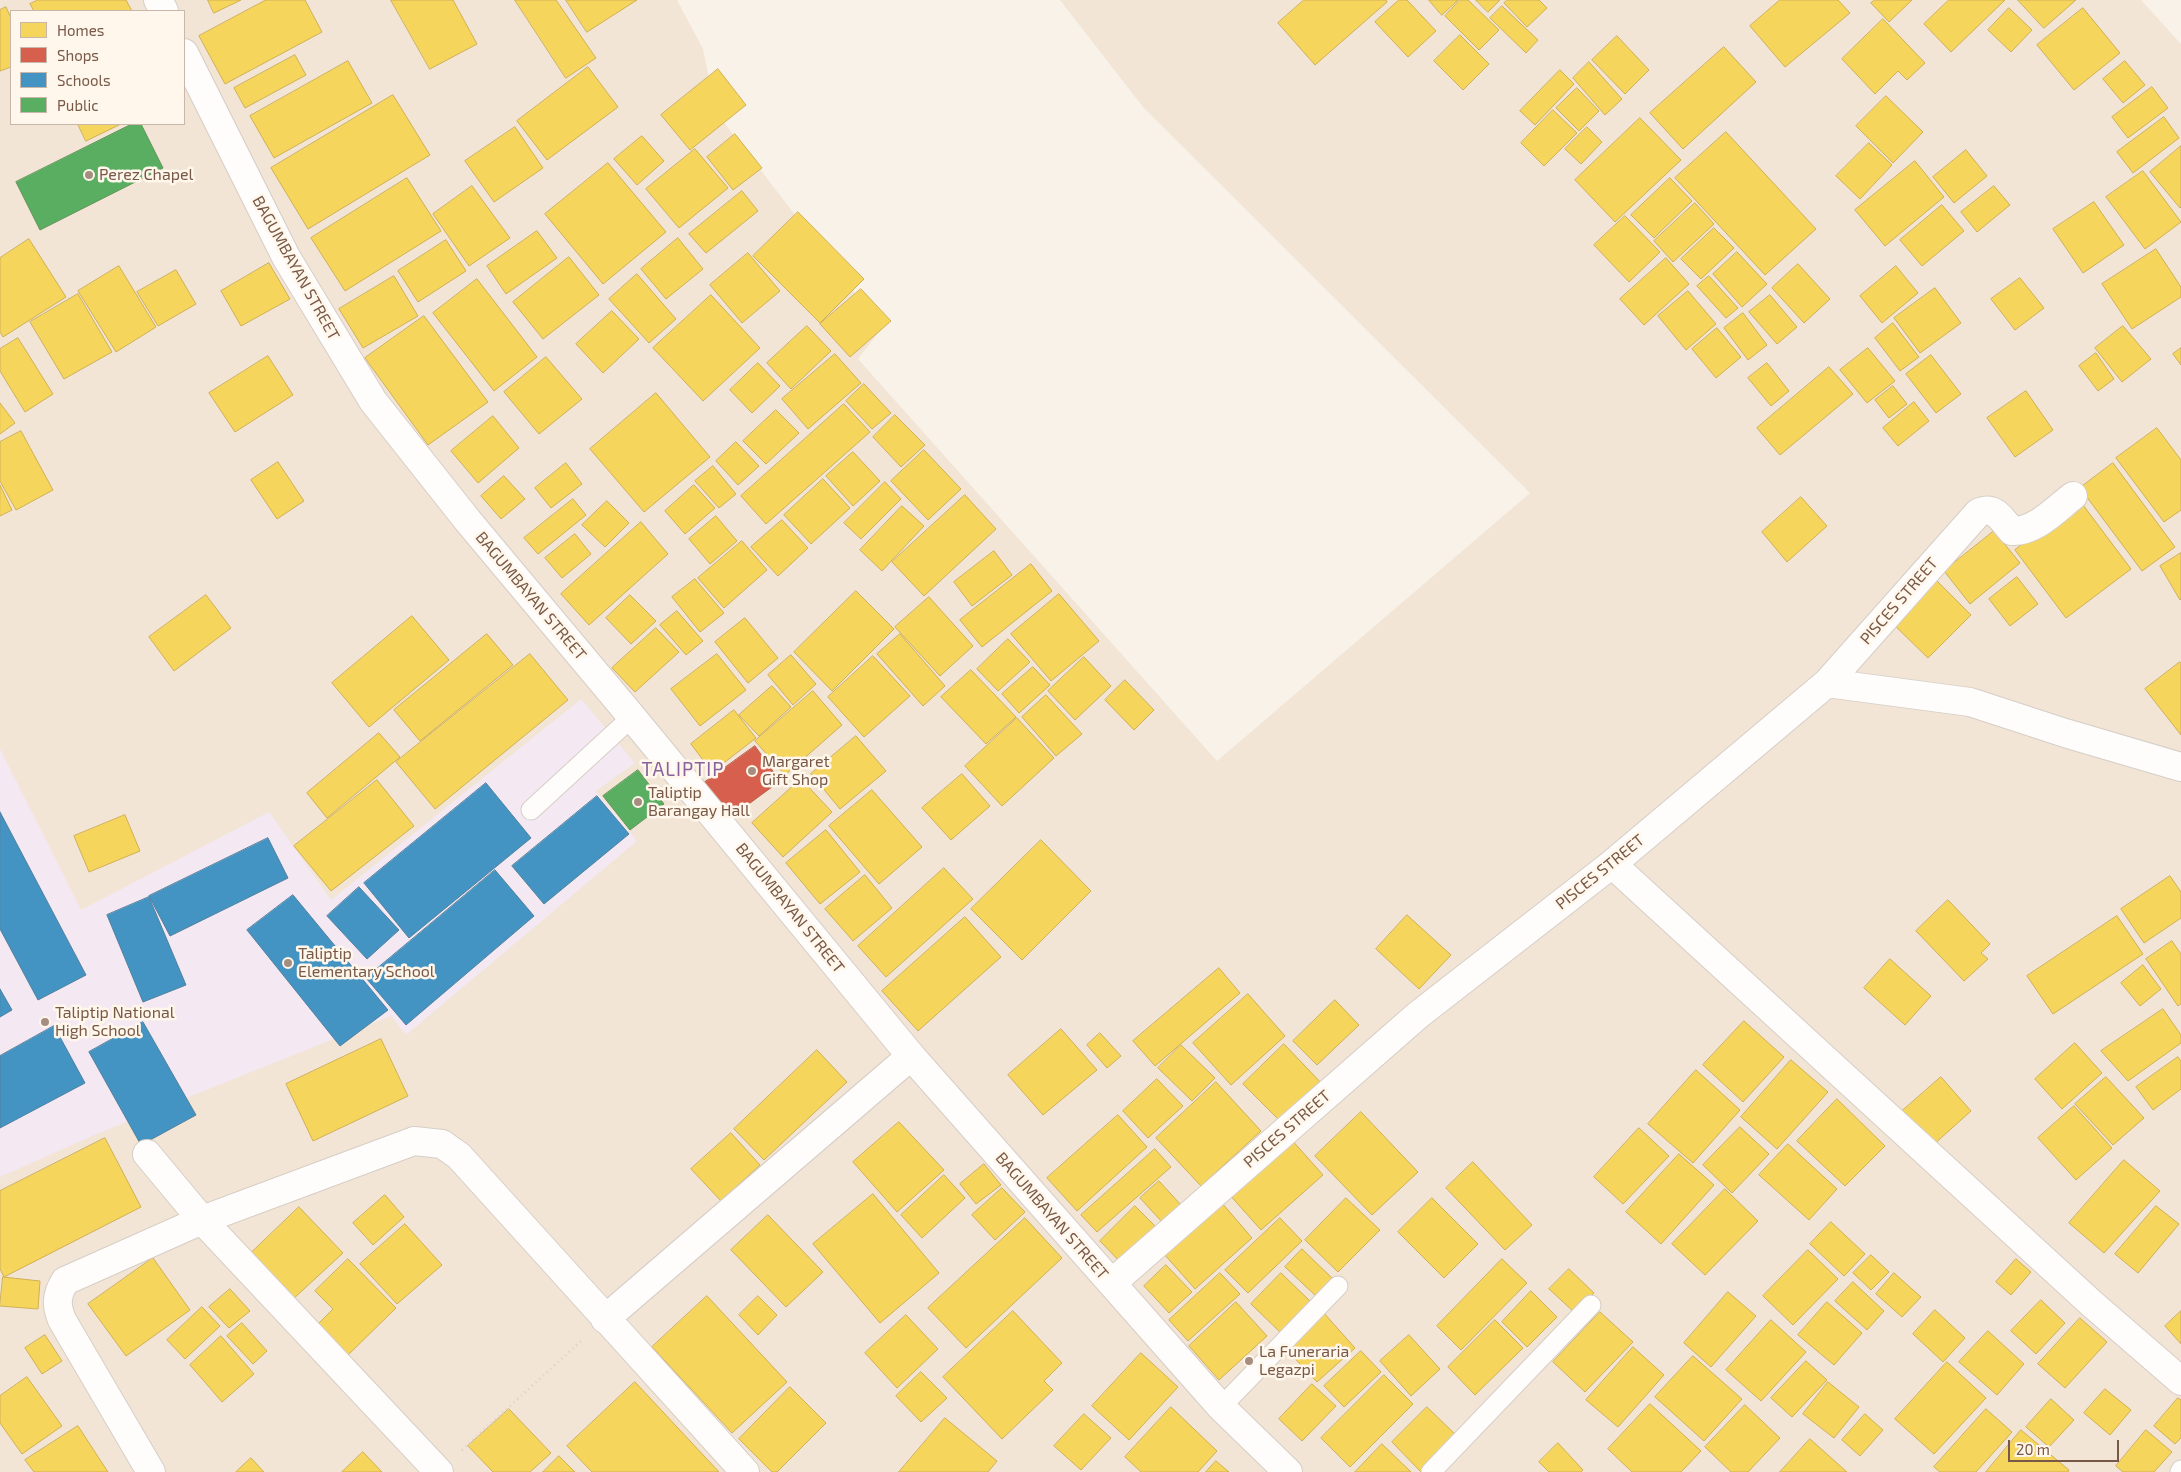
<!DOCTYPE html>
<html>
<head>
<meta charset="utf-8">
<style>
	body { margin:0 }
	#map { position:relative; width:2181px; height:1472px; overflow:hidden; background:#f8f2e9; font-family:"Exo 2",sans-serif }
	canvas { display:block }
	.legend { position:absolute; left:10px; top:10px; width:175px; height:115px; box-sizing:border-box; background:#fff7eb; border:1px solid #c9b7a9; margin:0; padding:6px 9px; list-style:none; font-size:15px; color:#785847 }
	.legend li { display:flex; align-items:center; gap:10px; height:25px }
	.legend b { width:25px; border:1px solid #c9b7a9 }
	.scale { position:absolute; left:2008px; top:1440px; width:111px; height:22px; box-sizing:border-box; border:2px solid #785847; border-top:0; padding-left:6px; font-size:15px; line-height:18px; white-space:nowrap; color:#785847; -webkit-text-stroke:4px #fff7eb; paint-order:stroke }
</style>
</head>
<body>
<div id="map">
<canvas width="2181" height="1472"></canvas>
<ul class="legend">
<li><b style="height:14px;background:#f6d55c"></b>Homes</li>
<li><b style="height:14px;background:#d6604d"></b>Shops</li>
<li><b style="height:14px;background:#4393c3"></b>Schools</li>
<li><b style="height:14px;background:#5aae61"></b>Public</li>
</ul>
<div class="scale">20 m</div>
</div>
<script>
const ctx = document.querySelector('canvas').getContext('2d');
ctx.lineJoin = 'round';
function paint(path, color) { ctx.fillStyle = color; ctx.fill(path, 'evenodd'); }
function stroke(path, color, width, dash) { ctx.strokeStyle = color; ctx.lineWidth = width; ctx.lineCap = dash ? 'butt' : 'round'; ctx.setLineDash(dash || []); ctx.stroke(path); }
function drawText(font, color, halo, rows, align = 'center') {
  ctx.font = font + ' "Exo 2",sans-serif'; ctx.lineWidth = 5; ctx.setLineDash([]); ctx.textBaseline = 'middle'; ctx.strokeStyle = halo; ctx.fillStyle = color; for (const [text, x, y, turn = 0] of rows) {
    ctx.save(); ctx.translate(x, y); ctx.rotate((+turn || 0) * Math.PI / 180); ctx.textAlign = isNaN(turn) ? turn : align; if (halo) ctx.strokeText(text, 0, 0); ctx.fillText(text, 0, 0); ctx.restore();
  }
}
paint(new Path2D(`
	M0,0H677L703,49L716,112L882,328L858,359L1217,761L1530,493L1143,107L1060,0H2141L2181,44V1472H0ZM11,11H184V124H11Z`), '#f2e5d6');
paint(new Path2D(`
	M581,699L635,763L596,791L637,841L406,1035L391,1016L99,1133L0,1177V749L81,910L269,812L331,900Z`), '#f4e8f2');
const homes = new Path2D(`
	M38,0H126L132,11H34L30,4Z
	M208,0H241L214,13Z
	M266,0H305L322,32L225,84L199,36Z
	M391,0H453L477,44L430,69Z
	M515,0H556L596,58L566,78Z
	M566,0H637L587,32Z
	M1304,0H1386L1387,2L1315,65L1278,23Z
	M1399,0H1407L1436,31L1408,57L1375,22Z
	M1429,0H1458L1442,15Z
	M1460,0H1468L1499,30L1479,50L1445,16Z
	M1476,0H1500L1488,12Z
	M1507,0H1539L1547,8L1527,27L1504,3Z
	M1780,0H1838L1850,13L1785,67L1750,26Z
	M1875,0H1912L1889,22L1871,3Z
	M1949,0H2005L1951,52L1924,24Z
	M2018,0H2076L2044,28Z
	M1502,6L1538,40L1526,53L1490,18Z
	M6,7L11,18V67L0,71V10Z
	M2009,8L2032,30L2011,52L1988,30Z
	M2083,8L2120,53L2074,90L2037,45Z
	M1883,19L1925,63L1907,80L1898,71L1875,94L1842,59Z
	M1460,35L1489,64L1463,90L1434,61Z
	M1617,36L1649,70L1625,94L1592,60Z
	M1724,47L1756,82L1683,149L1650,113Z
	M295,55L306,75L245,108L234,88Z
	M348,61L372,103L274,158L250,116Z
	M2125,61L2145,85L2123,103L2103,79Z
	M1589,62L1622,99L1605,115L1573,78Z
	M588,67L618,107L547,160L517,121Z
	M718,69L746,105L690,150L661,115Z
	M1560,70L1574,84L1535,125L1520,111Z
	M2152,87L2168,108L2128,138L2112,117Z
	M1577,88L1599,111L1579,131L1556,108Z
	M393,95L430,155L308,229L271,168Z
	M1886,96L1923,132L1893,163L1856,126Z
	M1553,110L1577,133L1544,166L1521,143Z
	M2164,117L2179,138L2133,173L2117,152Z
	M1640,118L1681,160L1615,222L1575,180Z
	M78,124H121L86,141Z
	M515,127L543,168L494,202L465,161Z
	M1587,127L1602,142L1581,164L1565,149Z
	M1726,132L1816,229L1765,275L1675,178Z
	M735,134L762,168L733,190L707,157Z
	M642,136L664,161L637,185L614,159Z
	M1869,143L1892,165L1860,199L1836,176Z
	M2181,146V207L2180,208L2150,172Z
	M695,149L728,188L679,228L646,189Z
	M1966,150L1987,176L1954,203L1933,177Z
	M1915,161L1944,197L1885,246L1855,210Z
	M608,163L666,232L603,284L545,214Z
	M2143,171L2181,222L2145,249L2106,197Z
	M407,178L441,231L345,291L311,238Z
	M1670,178L1692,201L1654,238L1631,215Z
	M472,186L510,238L469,266L433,214Z
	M1994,186L2010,205L1977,232L1961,212Z
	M742,191L758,211L706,253L689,234Z
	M2094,202L2124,245L2083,273L2053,229Z
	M1695,203L1714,224L1673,262L1654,241Z
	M1942,205L1964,231L1922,266L1900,240Z
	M798,212L864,279L820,323L753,256Z
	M1625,216L1660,252L1629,282L1594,245Z
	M1714,228L1734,248L1701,279L1681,259Z
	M537,231L557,258L506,294L487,266Z
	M678,238L703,269L666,299L641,269Z
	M29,239L66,297L3,337L0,332V258Z
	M446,240L466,271L418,302L398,271Z
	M2156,249L2181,287V297L2132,329L2102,284Z
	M1737,252L1767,284L1742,307L1713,274Z
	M748,253L780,291L742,323L710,285Z
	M569,257L599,295L543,339L513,302Z
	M1666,258L1689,284L1644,325L1620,299Z
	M269,263L290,299L241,326L221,291Z
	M1798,264L1830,299L1804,323L1772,288Z
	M119,266L156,327L116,352L78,291Z
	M1896,266L1918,293L1882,323L1860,296Z
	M176,270L196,304L158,326L137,292Z
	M637,274L676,319L649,343L609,299Z
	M394,276L418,316L363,348L339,309Z
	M1709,276L1738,308L1726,318L1697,286Z
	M2020,278L2044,308L2015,330L1991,299Z
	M477,279L537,357L494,391L433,313Z
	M1935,288L1961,323L1920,353L1894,318Z
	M861,289L891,321L850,357L820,324Z
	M1688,291L1716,324L1686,350L1658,316Z
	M78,294L112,352L64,379L30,322Z
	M711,295L760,348L703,401L653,348Z
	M1770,295L1797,327L1777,344L1749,312Z
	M612,311L639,339L603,373L576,344Z
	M1743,313L1767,345L1748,360L1724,328Z
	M424,316L488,402L428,445L365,358Z
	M1893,323L1919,357L1900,371L1875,338Z
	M807,326L831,351L791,389L767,363Z
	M2123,326L2151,359L2122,382L2095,348Z
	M1717,328L1741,357L1716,378L1692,349Z
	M18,338L53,394L25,412L0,371V349Z
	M1868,348L1895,381L1867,403L1840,370Z
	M2181,348V365L2173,354Z
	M2096,353L2114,379L2098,391L2079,366Z
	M835,354L861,383L808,429L782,399Z
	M1931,355L1961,394L1936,413L1906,374Z
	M268,356L293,395L235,432L209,393Z
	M546,357L582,399L539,434L504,392Z
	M758,363L780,386L752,413L730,390Z
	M1767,363L1789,391L1771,406L1748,378Z
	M1829,367L1853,394L1780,455L1757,428Z
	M864,384L891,413L872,429L846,401Z
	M1893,386L1907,404L1889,418L1875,400Z
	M2026,391L2053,430L2015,457L1987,418Z
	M656,393L710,457L644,512L590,449Z
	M1914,402L1929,421L1898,446L1883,428Z
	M0,403L15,423L0,434Z
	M844,404L870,432L766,524L741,496Z
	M776,410L799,433L766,464L743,441Z
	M895,415L925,445L901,467L873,437Z
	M493,416L519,448L478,483L451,451Z
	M2157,428L2181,460V510L2164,522L2116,458Z
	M21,431L53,490L16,510L0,481V442Z
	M736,442L759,466L738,485L716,461Z
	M924,450L961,489L928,520L891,481Z
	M853,452L880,481L853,506L826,476Z
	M278,462L304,501L277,519L251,480Z
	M566,463L582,484L551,508L535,488Z
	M2113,463L2175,547L2142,571L2080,488Z
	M713,466L736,494L719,508L695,481Z
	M504,476L525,499L501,519L481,496Z
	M823,479L850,508L811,544L784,515Z
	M885,482L901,499L861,539L844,523Z
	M0,485L12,510L0,516Z
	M694,485L715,508L685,534L665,511Z
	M965,495L996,529L924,596L892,562Z
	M1801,497L1827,526L1787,562L1762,532Z
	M573,499L586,515L538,554L524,538Z
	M607,501L629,523L605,547L582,525Z
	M2080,501L2131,569L2066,618L2015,550Z
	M902,506L924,526L882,571L860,550Z
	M716,516L737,541L710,564L689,539Z
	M782,520L808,548L778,576L751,547Z
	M641,522L668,554L589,625L561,594Z
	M1994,531L2020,563L1970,604L1944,571Z
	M575,534L591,554L562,578L545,558Z
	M742,541L767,570L724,608L698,578Z
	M994,551L1012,575L972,606L954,582Z
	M2181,553V599L2180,600L2160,566Z
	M1031,564L1052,591L982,647L960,620Z
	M1932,576L1971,615L1928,658L1889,620Z
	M2017,577L2038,604L2010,626L1989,599Z
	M695,579L724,613L700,632L672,597Z
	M856,591L894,629L832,691L794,652Z
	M1059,594L1099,641L1051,681L1011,634Z
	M206,595L231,628L174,671L149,637Z
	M630,595L656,621L631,644L606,618Z
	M929,597L973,646L940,676L895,627Z
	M677,611L703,641L686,655L660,625Z
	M412,616L449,660L369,727L332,683Z
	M745,618L778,658L748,683L715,642Z
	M656,628L679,652L635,692L612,668Z
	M487,634L513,665L420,741L394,710Z
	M900,634L945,686L923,706L877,654Z
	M1008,639L1030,662L998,691L977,669Z
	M530,654L568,700L435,809L396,762Z
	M717,654L746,690L700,726L671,689Z
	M791,655L816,684L793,705L768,675Z
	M873,656L910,696L864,737L828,697Z
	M1084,657L1111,686L1075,720L1048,691Z
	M2180,662L2181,663V735L2145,689Z
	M1033,667L1050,685L1019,713L1002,694Z
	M971,670L1016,717L986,744L941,697Z
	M1125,680L1154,710L1134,730L1105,700Z
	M772,686L791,707L759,736L739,715Z
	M813,691L842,725L785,775L755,741Z
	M1046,695L1082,734L1056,756L1022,717Z
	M734,710L756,738L712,772L691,744Z
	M1017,718L1054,758L1002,806L965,766Z
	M379,733L400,757L327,818L307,793Z
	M856,736L886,771L840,809L811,774Z
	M962,774L990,806L951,840L922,808Z
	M801,779L832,812L783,857L752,823Z
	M377,780L414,826L331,891L294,846Z
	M872,790L922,847L879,884L829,826Z
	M125,815L140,851L89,872L74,836Z
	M826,830L860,872L820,904L786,863Z
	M1041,840L1091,891L1022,960L971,909Z
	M944,868L973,899L886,977L858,946Z
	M865,875L892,908L853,941L825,909Z
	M2170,876L2181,892V918L2144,943L2121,909Z
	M1948,900L1990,944L1981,953L1988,959L1964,981L1916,931Z
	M1407,915L1451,955L1419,989L1376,949Z
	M2117,916L2143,954L2053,1014L2027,976Z
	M965,917L1001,957L918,1031L882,991Z
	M2172,941L2181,954V1004L2178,1006L2146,959Z
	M1890,959L1931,996L1905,1025L1864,988Z
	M2143,965L2161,989L2140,1006L2121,983Z
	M1219,968L1240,993L1155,1066L1133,1041Z
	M1248,994L1285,1036L1231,1085L1193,1043Z
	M1335,1000L1359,1025L1317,1065L1293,1041Z
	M2163,1009L2181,1035V1043L2128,1081L2101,1051Z
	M1744,1021L1784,1057L1743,1102L1703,1065Z
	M1061,1029L1097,1070L1043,1115L1008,1075Z
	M1100,1033L1121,1056L1107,1068L1087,1045Z
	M381,1039L408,1096L313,1141L286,1084Z
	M2075,1043L2102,1073L2062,1109L2035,1079Z
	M1284,1044L1324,1086L1284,1125L1243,1084Z
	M1181,1045L1215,1078L1192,1101L1158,1068Z
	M817,1050L847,1082L764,1160L734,1129Z
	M2178,1057L2181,1061V1089L2153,1110L2136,1087Z
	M1791,1060L1828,1092L1777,1149L1741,1117Z
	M1696,1070L1740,1110L1693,1163L1648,1124Z
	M1941,1077L1971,1111L1932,1146L1901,1112Z
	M2106,1077L2144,1118L2113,1145L2075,1104Z
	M1157,1079L1183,1106L1148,1138L1123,1111Z
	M1216,1082L1261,1131L1201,1186L1156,1138Z
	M1837,1099L1885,1146L1845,1186L1797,1141Z
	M2074,1106L2112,1148L2076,1180L2038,1138Z
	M1361,1112L1418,1172L1372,1215L1315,1156Z
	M1118,1115L1147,1147L1077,1211L1047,1178Z
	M899,1122L944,1170L897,1212L853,1162Z
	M1740,1127L1769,1154L1732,1193L1703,1165Z
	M1639,1128L1669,1156L1623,1204L1594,1177Z
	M731,1133L760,1165L721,1201L691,1169Z
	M105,1138L141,1207L4,1277L0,1269V1191Z
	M1290,1138L1323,1175L1261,1230L1228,1193Z
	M1788,1144L1837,1189L1809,1220L1759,1175Z
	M1155,1149L1171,1167L1097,1232L1081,1215Z
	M1679,1154L1714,1185L1661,1244L1626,1212Z
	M2124,1160L2160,1191L2104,1253L2069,1223Z
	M1473,1162L1532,1225L1505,1250L1446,1188Z
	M984,1164L1001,1185L976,1204L960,1184Z
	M944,1175L965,1198L922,1238L901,1215Z
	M1159,1181L1181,1205L1162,1222L1140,1198Z
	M1002,1188L1025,1212L995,1240L972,1215Z
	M1725,1189L1758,1221L1705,1275L1672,1244Z
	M873,1194L939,1273L880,1323L813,1244Z
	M385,1195L404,1217L373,1245L353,1223Z
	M1346,1198L1380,1230L1338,1272L1305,1240Z
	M1432,1198L1478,1244L1444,1278L1398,1232Z
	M1222,1203L1252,1238L1195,1289L1164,1254Z
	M1135,1206L1159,1230L1123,1265L1100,1241Z
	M2156,1206L2179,1224L2138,1273L2115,1254Z
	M299,1207L343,1253L291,1301L248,1256Z
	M768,1215L823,1272L786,1307L731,1250Z
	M1025,1218L1062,1258L966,1348L928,1308Z
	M1280,1218L1302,1241L1248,1293L1225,1270Z
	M1831,1222L1865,1254L1844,1276L1810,1244Z
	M405,1224L442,1265L397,1304L360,1264Z
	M1302,1249L1333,1279L1317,1297L1285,1267Z
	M1808,1250L1838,1279L1793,1325L1763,1296Z
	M1871,1255L1889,1272L1871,1290L1853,1273Z
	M153,1258L190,1310L126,1356L88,1304Z
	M348,1259L396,1308L346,1357L316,1326L333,1309L315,1291Z
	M1502,1259L1527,1283L1461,1350L1437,1326Z
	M2016,1259L2031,1272L2011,1295L1996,1282Z
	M1166,1265L1192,1292L1169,1313L1144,1286Z
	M1569,1269L1594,1293L1574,1312L1549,1289Z
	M1220,1273L1240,1294L1188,1341L1169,1320Z
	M1281,1273L1311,1302L1281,1333L1251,1304Z
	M1894,1273L1921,1297L1902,1317L1876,1294Z
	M3,1277L40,1281L38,1309L0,1306Z
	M1853,1282L1884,1311L1867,1330L1835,1301Z
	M230,1289L250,1311L229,1328L209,1307Z
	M1531,1291L1557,1317L1527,1347L1502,1322Z
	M1728,1292L1756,1316L1711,1367L1684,1343Z
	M707,1296L787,1382L732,1433L652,1347Z
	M758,1296L777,1315L758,1335L739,1315Z
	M2041,1300L2065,1323L2036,1354L2011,1331Z
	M1236,1302L1267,1336L1219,1380L1189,1346Z
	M1827,1302L1862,1333L1834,1365L1798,1335Z
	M202,1307L220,1326L185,1359L167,1340Z
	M1935,1310L1965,1338L1943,1362L1913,1334Z
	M1013,1311L1062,1363L1044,1381L1053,1390L1002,1439L943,1377Z
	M2181,1311V1344L2165,1326Z
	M1323,1312L1355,1348L1317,1382L1285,1348Z
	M1600,1312L1633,1342L1585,1392L1553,1362Z
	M906,1315L938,1349L897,1388L865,1353Z
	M2080,1318L2107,1342L2065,1388L2038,1364Z
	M1495,1320L1523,1348L1475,1395L1448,1367Z
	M1771,1320L1806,1352L1761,1401L1726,1370Z
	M242,1323L267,1351L253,1364L227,1336Z
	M1988,1331L2024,1364L1997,1395L1959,1362Z
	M45,1335L62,1361L42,1374L25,1348Z
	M1409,1335L1440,1369L1411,1396L1380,1361Z
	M221,1336L254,1374L222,1402L190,1365Z
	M1633,1347L1664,1375L1618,1427L1586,1400Z
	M1361,1351L1381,1372L1344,1407L1324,1386Z
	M1141,1353L1178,1387L1129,1440L1092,1406Z
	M1693,1356L1742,1399L1704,1441L1655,1397Z
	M1806,1361L1827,1380L1792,1417L1771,1398Z
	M1947,1362L1986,1398L1934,1454L1895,1419Z
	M921,1372L947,1398L921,1422L896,1396Z
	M1384,1375L1413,1404L1350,1467L1321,1438Z
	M27,1377L62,1426L22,1454L0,1423V1396Z
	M635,1382L719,1472H592L567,1446Z
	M1828,1382L1859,1407L1834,1438L1803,1414Z
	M1312,1384L1336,1406L1302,1441L1279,1419Z
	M790,1387L826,1423L777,1472H772L739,1439Z
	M2105,1389L2131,1410L2110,1435L2084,1413Z
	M2178,1398L2181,1400V1438L2175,1444L2154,1426Z
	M2051,1399L2074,1420L2049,1447L2026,1427Z
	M1650,1404L1701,1451L1681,1472H1632L1608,1449Z
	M1745,1405L1780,1438L1748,1472H1731L1705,1447Z
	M1171,1407L1217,1451L1198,1472H1141L1125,1457Z
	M1427,1407L1458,1437L1421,1472L1392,1442Z
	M509,1409L551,1453L530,1472H493L468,1446Z
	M1986,1409L2012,1432L1976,1472H1940L1934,1467Z
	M1084,1414L1111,1438L1081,1470L1054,1446Z
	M1865,1414L1883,1430L1860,1456L1842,1440Z
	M945,1418L997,1461L988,1472H899Z
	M78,1426L108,1472H34L25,1460Z
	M2021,1430L2069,1470L2068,1472H1986Z
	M2146,1430L2172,1452L2154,1472H2123L2116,1466Z
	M1810,1439L1847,1472H1780Z
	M1558,1443L1583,1470L1581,1472H1549L1539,1462Z
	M1382,1444L1411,1472H1355Z
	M363,1452L382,1472H342Z
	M559,1456L575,1472H543Z
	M251,1458L264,1472H236Z
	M1216,1461L1229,1472H1206Z`);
paint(homes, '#f6d55c');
stroke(homes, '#d0b056', 1);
const shops = new Path2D(`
	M755,746L780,781L727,820L701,785Z`);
paint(shops, '#d6604d');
stroke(shops, '#ba5e4b', 1);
const schools = new Path2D(`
	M486,783L531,838L409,938L364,883Z
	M597,796L629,834L544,904L512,866Z
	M0,812L86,975L38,1000L0,929Z
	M268,838L288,878L170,936L149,896Z
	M495,870L534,916L406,1025L366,978Z
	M359,887L399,930L367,959L327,916Z
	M293,895L388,1010L340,1046L247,930Z
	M149,897L186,985L143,1002L107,915Z
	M0,989L12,1010L0,1017Z
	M143,1022L196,1115L141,1145L89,1052Z
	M54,1026L85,1083L0,1128V1056Z`);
paint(schools, '#4393c3');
stroke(schools, '#53819e', 1);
const public = new Path2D(`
	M132,124H141L163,168L40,230L16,182Z
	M638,770L664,804L630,830L603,796Z`);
paint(public, '#5aae61');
stroke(public, '#639459', 1);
const lane = new Path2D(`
	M531,810L632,717
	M1221,1407L1338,1286
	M1431,1472L1591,1305
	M2180,1472L2181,1470`);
const street = new Path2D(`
	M1827,683L1970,702L2065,733L2181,767
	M1612,864L2091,1303L2181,1381
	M147,1154L202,1220L439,1472
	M1112,1283L1418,1015L1612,864L1827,683L1978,513C1995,505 2001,519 2012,531C2035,532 2056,509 2073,496
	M605,1319L911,1056
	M151,1472L62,1320C56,1305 56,1296 65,1281L202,1220L414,1141L442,1144L459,1156L745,1472`);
const secondary = new Path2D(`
	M158,0L164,11
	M184,53L286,257L373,401L468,521L632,717L911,1056L1221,1407L1288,1472`);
stroke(lane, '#d6cec6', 21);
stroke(street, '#d6cec6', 30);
stroke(secondary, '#d7cec6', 30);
stroke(new Path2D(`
	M462,1450L581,1341`), '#dad2cb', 3, [1, 4]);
stroke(lane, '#fefdfc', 19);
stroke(street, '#fefdfc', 28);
stroke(secondary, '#fefdfc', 28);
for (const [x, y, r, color] of [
	[89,175,5,"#a58e80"],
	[752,771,5,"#a58e80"],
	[638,802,5,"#a58e80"],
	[288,963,5,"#a58e80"],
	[45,1022,5,"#a58e80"],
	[1249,1361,5,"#a58e80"]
]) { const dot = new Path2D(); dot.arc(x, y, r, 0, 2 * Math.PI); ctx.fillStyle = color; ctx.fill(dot); stroke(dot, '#fff7eb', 2); }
drawText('16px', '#785847', '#fff7eb', [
	["Perez Chapel",99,175],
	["Margaret",762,762],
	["Gift Shop",762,780],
	["Taliptip",648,793],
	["Barangay Hall",648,811],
	["Taliptip",298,954],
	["Elementary School",298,972],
	["Taliptip National",55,1013],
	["High School",55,1031],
	["La Funeraria",1259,1352],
	["Legazpi",1259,1370]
], 'left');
drawText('16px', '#785847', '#fff7eb', [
	["BAGUMBAYAN STREET",296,268,61],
	["BAGUMBAYAN STREET",531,596,50],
	["PISCES STREET",1899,601,-49],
	["PISCES STREET",1600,872,-39],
	["BAGUMBAYAN STREET",790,908,51],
	["PISCES STREET",1287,1129,-41],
	["BAGUMBAYAN STREET",1052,1216,49]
]);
ctx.letterSpacing = '1px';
drawText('19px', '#88629c', '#fff7eb', [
	["TALIPTIP",683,770]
]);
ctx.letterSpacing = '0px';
</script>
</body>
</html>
